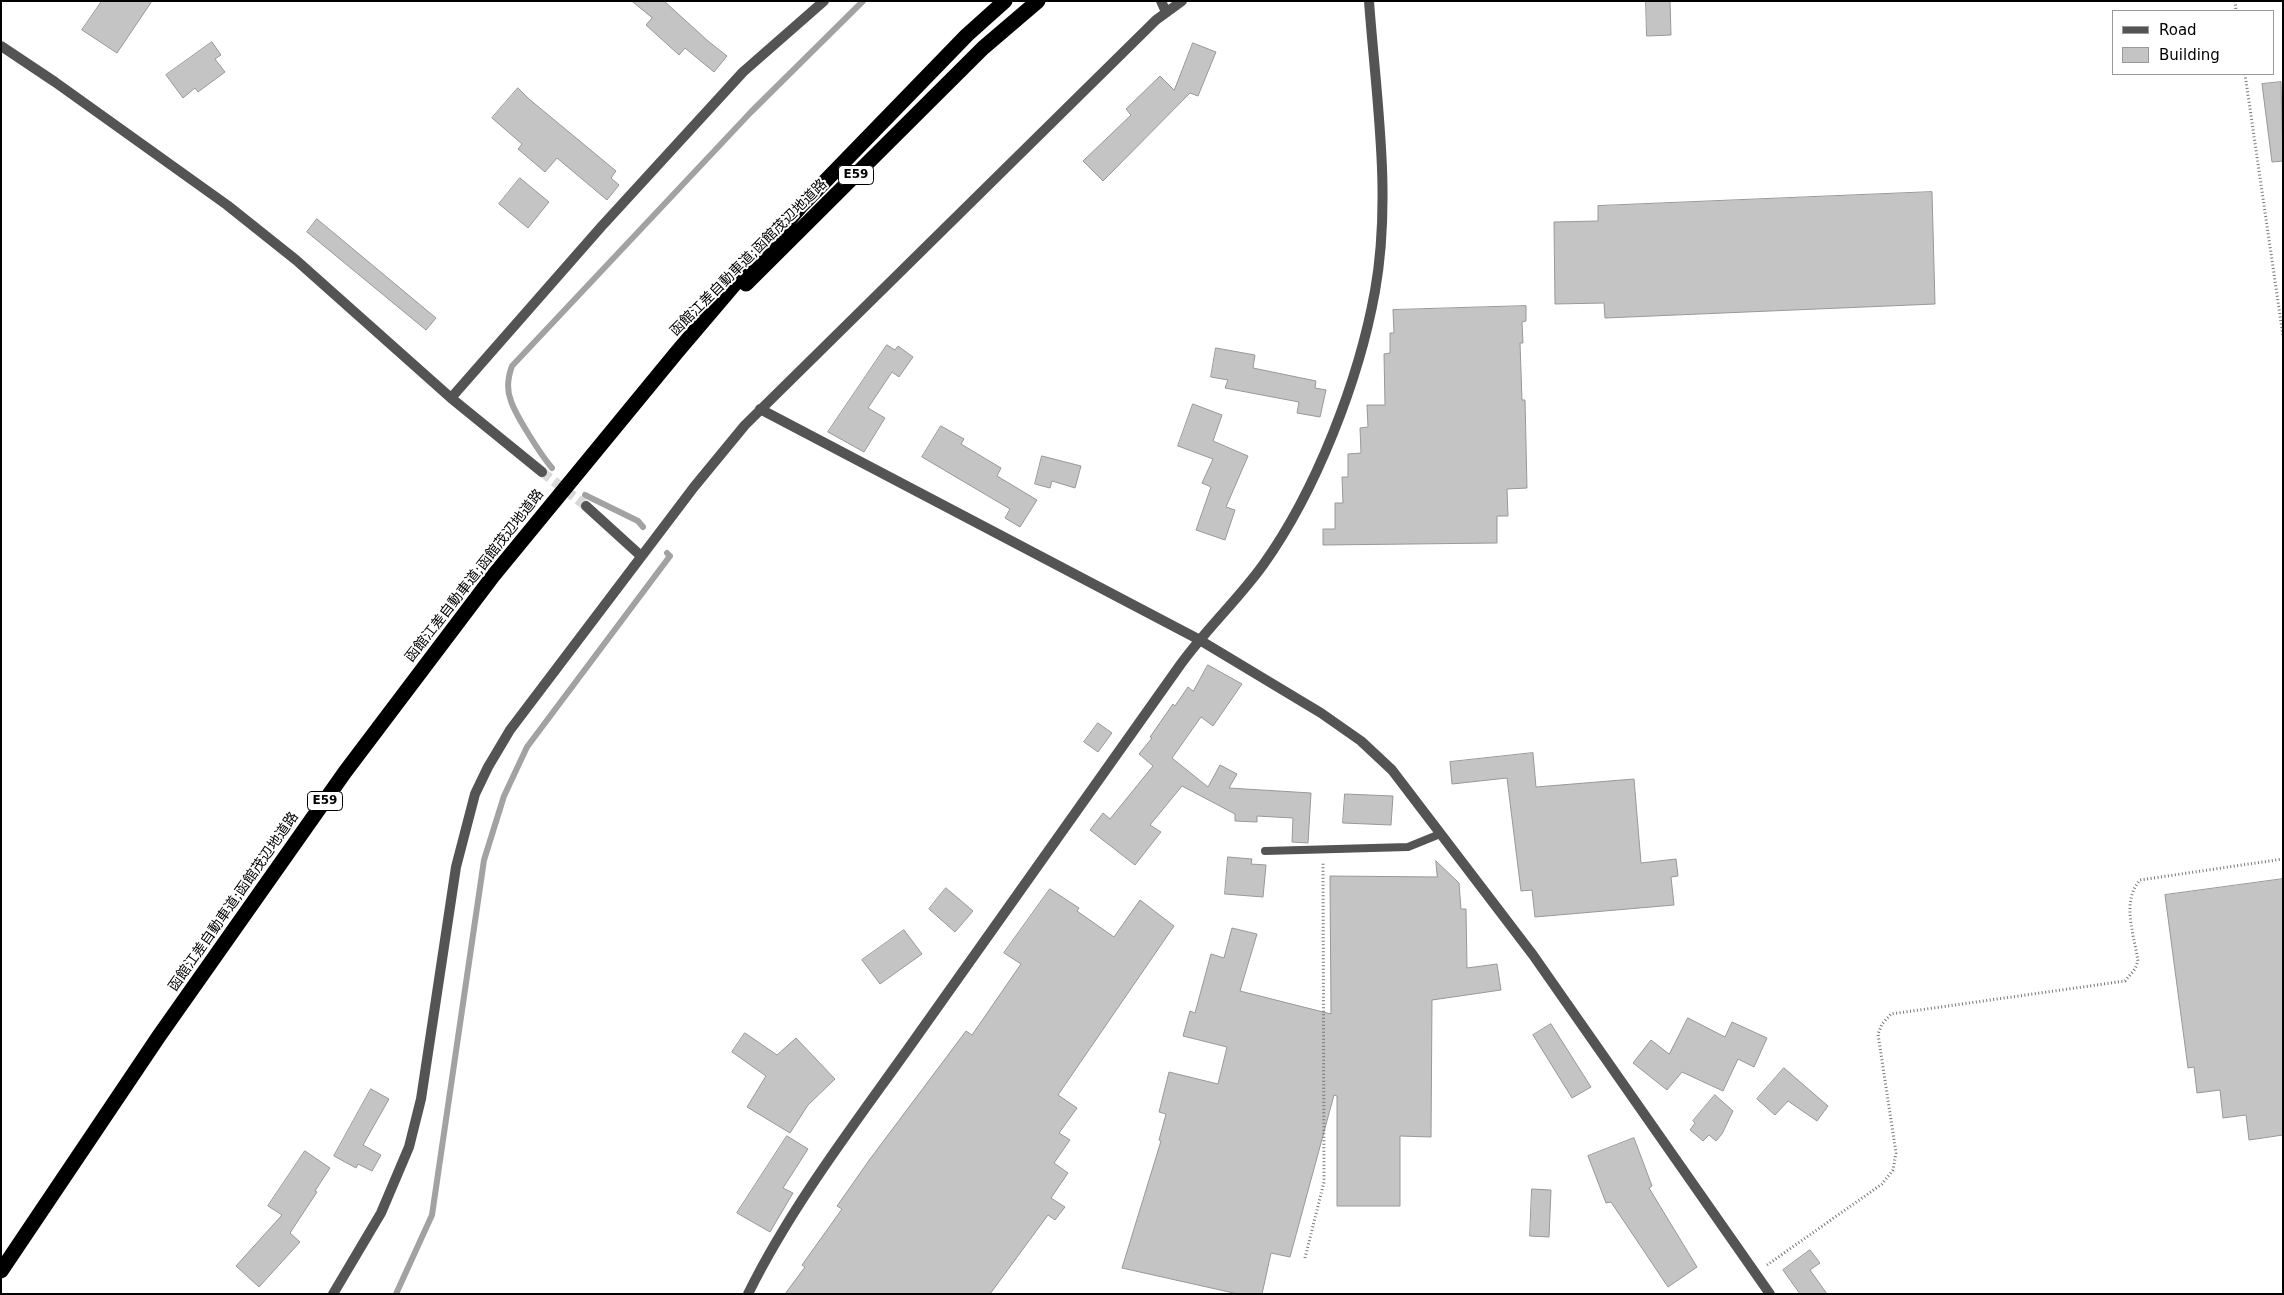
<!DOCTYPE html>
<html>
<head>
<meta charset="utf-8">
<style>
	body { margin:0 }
	#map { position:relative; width:2284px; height:1295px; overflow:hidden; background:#fff; font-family:"DejaVu Sans",sans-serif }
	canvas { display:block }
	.frame { position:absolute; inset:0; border:2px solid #000; pointer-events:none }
	.legend { position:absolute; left:2112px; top:10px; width:162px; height:65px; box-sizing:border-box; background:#fff; border:1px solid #999; margin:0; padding:6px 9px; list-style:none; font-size:15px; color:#000 }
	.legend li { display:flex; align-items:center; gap:10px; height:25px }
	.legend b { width:25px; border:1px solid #999 }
</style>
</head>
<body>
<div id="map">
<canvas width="2284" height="1295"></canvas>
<div class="frame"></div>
<ul class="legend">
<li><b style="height:6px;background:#545454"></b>Road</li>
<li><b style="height:14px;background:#c4c4c4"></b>Building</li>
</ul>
</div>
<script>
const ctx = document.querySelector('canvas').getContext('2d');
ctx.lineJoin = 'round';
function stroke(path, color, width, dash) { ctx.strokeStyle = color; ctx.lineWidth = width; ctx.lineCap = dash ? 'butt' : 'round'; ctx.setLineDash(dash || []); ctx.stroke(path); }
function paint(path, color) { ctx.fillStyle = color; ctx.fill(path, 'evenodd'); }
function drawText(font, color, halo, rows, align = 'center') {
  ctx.font = font + ' "DejaVu Sans","Noto Sans JP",sans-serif'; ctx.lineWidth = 4; ctx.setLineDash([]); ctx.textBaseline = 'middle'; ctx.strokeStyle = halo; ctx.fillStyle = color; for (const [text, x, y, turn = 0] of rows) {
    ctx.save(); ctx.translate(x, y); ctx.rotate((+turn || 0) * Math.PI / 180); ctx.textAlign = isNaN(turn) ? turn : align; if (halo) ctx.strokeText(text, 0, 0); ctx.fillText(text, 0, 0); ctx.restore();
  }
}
stroke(new Path2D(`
	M552,468C541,455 516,416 511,401C506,389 508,377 512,366L751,112L863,1
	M585,495L638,521L643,527
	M396,1294L432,1215L484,860L504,796L527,747L670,556L667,553`), '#a2a2a2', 6);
const building = new Path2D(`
	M102,1H152L117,53L82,30Z
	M632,1H664L708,41L727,56L714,72L685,48L679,55L646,25L652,18Z
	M1646,1H1670L1671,35L1647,36Z
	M212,42L221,55L215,59L225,72L198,92L195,88L183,98L166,75Z
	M1193,43L1216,52L1198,96L1190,93L1103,181L1083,161L1131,115L1126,109L1160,76L1174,90Z
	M2281,82L2283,161L2272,162L2262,84Z
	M518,88L529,99L616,171L611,178L619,185L607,200L557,158L545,172L518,149L522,144L492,118Z
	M520,178L549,202L528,228L499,204Z
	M1932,192L1935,304L1605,318L1604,303L1555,304L1554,222L1598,221V206Z
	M317,219L436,318L426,330L307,232Z
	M1526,306V321L1522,322L1523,343H1520L1522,400H1525L1527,488L1507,489L1508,516H1497V543L1323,545V529H1335V503H1343L1342,477H1348V454L1361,453L1360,428L1368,427L1367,405H1385L1384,354L1390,353V333H1394L1393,310Z
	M887,345L895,350L898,346L913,357L899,377L892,372L868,408L885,418L864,452L828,432Z
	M1216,348L1255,355L1253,368L1316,381L1315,388L1326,390L1320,417L1297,413L1299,402L1225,388L1228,380L1211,377Z
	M1193,404L1222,415L1213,441L1248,456L1226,507L1235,510L1225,540L1196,530L1211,487L1202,483L1213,459L1178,446Z
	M941,426L964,439L961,444L1001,468L997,476L1037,500L1020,527L1005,518L1010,509L922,457Z
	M1042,456L1081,466L1075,488L1052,481L1050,488L1035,484Z
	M1208,665L1242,684L1213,726L1201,717L1172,758L1208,787L1220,765L1237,774L1229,788L1311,793L1308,843L1292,842L1293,818L1257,816V822L1235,821V814L1182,786L1150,825L1161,832L1135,865L1090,830L1103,813L1110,819L1153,766L1139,754L1152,738L1150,737L1173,704L1175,706L1188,687L1193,691Z
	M1098,723L1112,733L1098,752L1084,742Z
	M1533,753L1536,787L1634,779L1641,863L1676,859L1678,876L1671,877L1674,905L1535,917L1532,890L1521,891L1507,778L1452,784L1450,762Z
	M1345,794L1393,796L1391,825L1343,823Z
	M1228,857L1252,859L1251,864L1266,865L1263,897L1225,894Z
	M1436,861L1459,883L1461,909H1466L1467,968L1497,964L1501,990L1432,1000L1431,1137L1400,1136V1206H1337V1096L1334,1095L1290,1257L1271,1253L1262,1294H1238L1122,1268L1161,1141L1159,1140L1166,1114L1159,1112L1169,1072L1218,1084L1227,1047L1183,1036L1190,1011L1195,1013L1211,954L1224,958L1232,928L1257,934L1240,991L1331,1014L1330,876L1437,877Z
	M2283,879V1135L2249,1140L2246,1115L2223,1118L2220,1090L2197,1093L2194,1067L2188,1068L2165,895Z
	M946,888L973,911L955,932L929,909Z
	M1050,889L1079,908L1077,911L1114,937L1140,900L1174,926L1058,1095L1077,1108L1059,1133L1070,1140L1054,1163L1068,1173L1051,1198L1065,1207L1055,1220L1048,1215L990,1294H785L805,1267L802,1265L842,1209L837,1206L870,1159L966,1031L972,1035L1021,964L1004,953Z
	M904,930L922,954L880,984L862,960Z
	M1688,1018L1725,1037L1732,1022L1767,1038L1754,1067L1738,1059L1723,1091L1682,1072L1667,1090L1633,1063L1651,1040L1669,1054Z
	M1551,1024L1591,1087L1572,1098L1533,1035Z
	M745,1033L777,1055L796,1038L835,1079L808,1105L790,1133L747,1107L766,1076L732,1052Z
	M1784,1068L1828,1106L1817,1121L1788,1101L1775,1115L1757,1099Z
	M371,1089L389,1099L363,1145L381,1155L372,1171L358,1164L356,1168L334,1156Z
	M1715,1095L1733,1111L1722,1134L1716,1141L1709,1135L1703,1141L1690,1130L1695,1123L1693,1121Z
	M787,1136L808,1149L783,1188L793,1193L770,1232L737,1213Z
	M1634,1138L1652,1186L1649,1188L1697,1267L1668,1287L1611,1202L1606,1203L1588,1156Z
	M305,1151L330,1168L315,1191L317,1192L290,1233L300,1242L259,1287L236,1266L282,1215L268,1206Z
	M1532,1189L1551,1190L1549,1237L1530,1236Z
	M1810,1250L1820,1263L1810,1270L1827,1294H1800L1783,1270Z`);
paint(building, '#c4c4c4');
stroke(building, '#989898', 1);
stroke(new Path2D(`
	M542,472L586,506`), '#d9d9d9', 10, [10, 5]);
stroke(new Path2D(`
	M2235,1L2236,11
	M2245,74L2283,336
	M1305,1258L1324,1182L1323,863
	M1767,1265L1882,1184L1893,1170L1896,1153L1878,1034L1882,1024L1891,1014L2125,981L2135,969L2138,961C2134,934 2121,902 2140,880L2283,859`), '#767676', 3, [1, 2.5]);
stroke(new Path2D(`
	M1265,851L1408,847L1440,834`), '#545454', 8);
stroke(new Path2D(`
	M1,46L55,82L227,205L296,260L451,398L542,472
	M451,398L601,227L743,72L824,1
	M760,409L1198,639L1321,713L1361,741L1392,770L1533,955L1770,1294
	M586,506L641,556
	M748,1294C793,1203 857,1121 915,1039C1003,915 1090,792 1178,668C1204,631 1237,601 1263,565C1316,491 1359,380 1375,291C1392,196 1376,97 1369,1`), '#545454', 10);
stroke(new Path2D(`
	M1161,1L1166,12
	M333,1294L381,1213L409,1147L421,1099L456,867L475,794L488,767L510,730L694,487L745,425L1156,20L1182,1`), '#545454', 10);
stroke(new Path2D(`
	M746,284L983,48L1038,1
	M1,1271L159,1036L345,772L493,576L677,352L802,205L967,35L1005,1`), '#000', 15);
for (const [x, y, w] of [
	[856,175,35],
	[325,801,35]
]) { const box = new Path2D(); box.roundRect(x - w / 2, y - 9.5, w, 19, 4); ctx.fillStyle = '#fff'; ctx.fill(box); stroke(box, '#000', 1); }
drawText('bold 12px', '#000', null, [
	["E59",856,175],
	["E59",325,801]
]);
drawText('14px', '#000', '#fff', [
	["函館江差自動車道;函館茂辺地道路",749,258,-45],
	["函館江差自動車道;函館茂辺地道路",475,576,-52],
	["函館江差自動車道;函館茂辺地道路",234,902,-55]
]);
</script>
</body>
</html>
